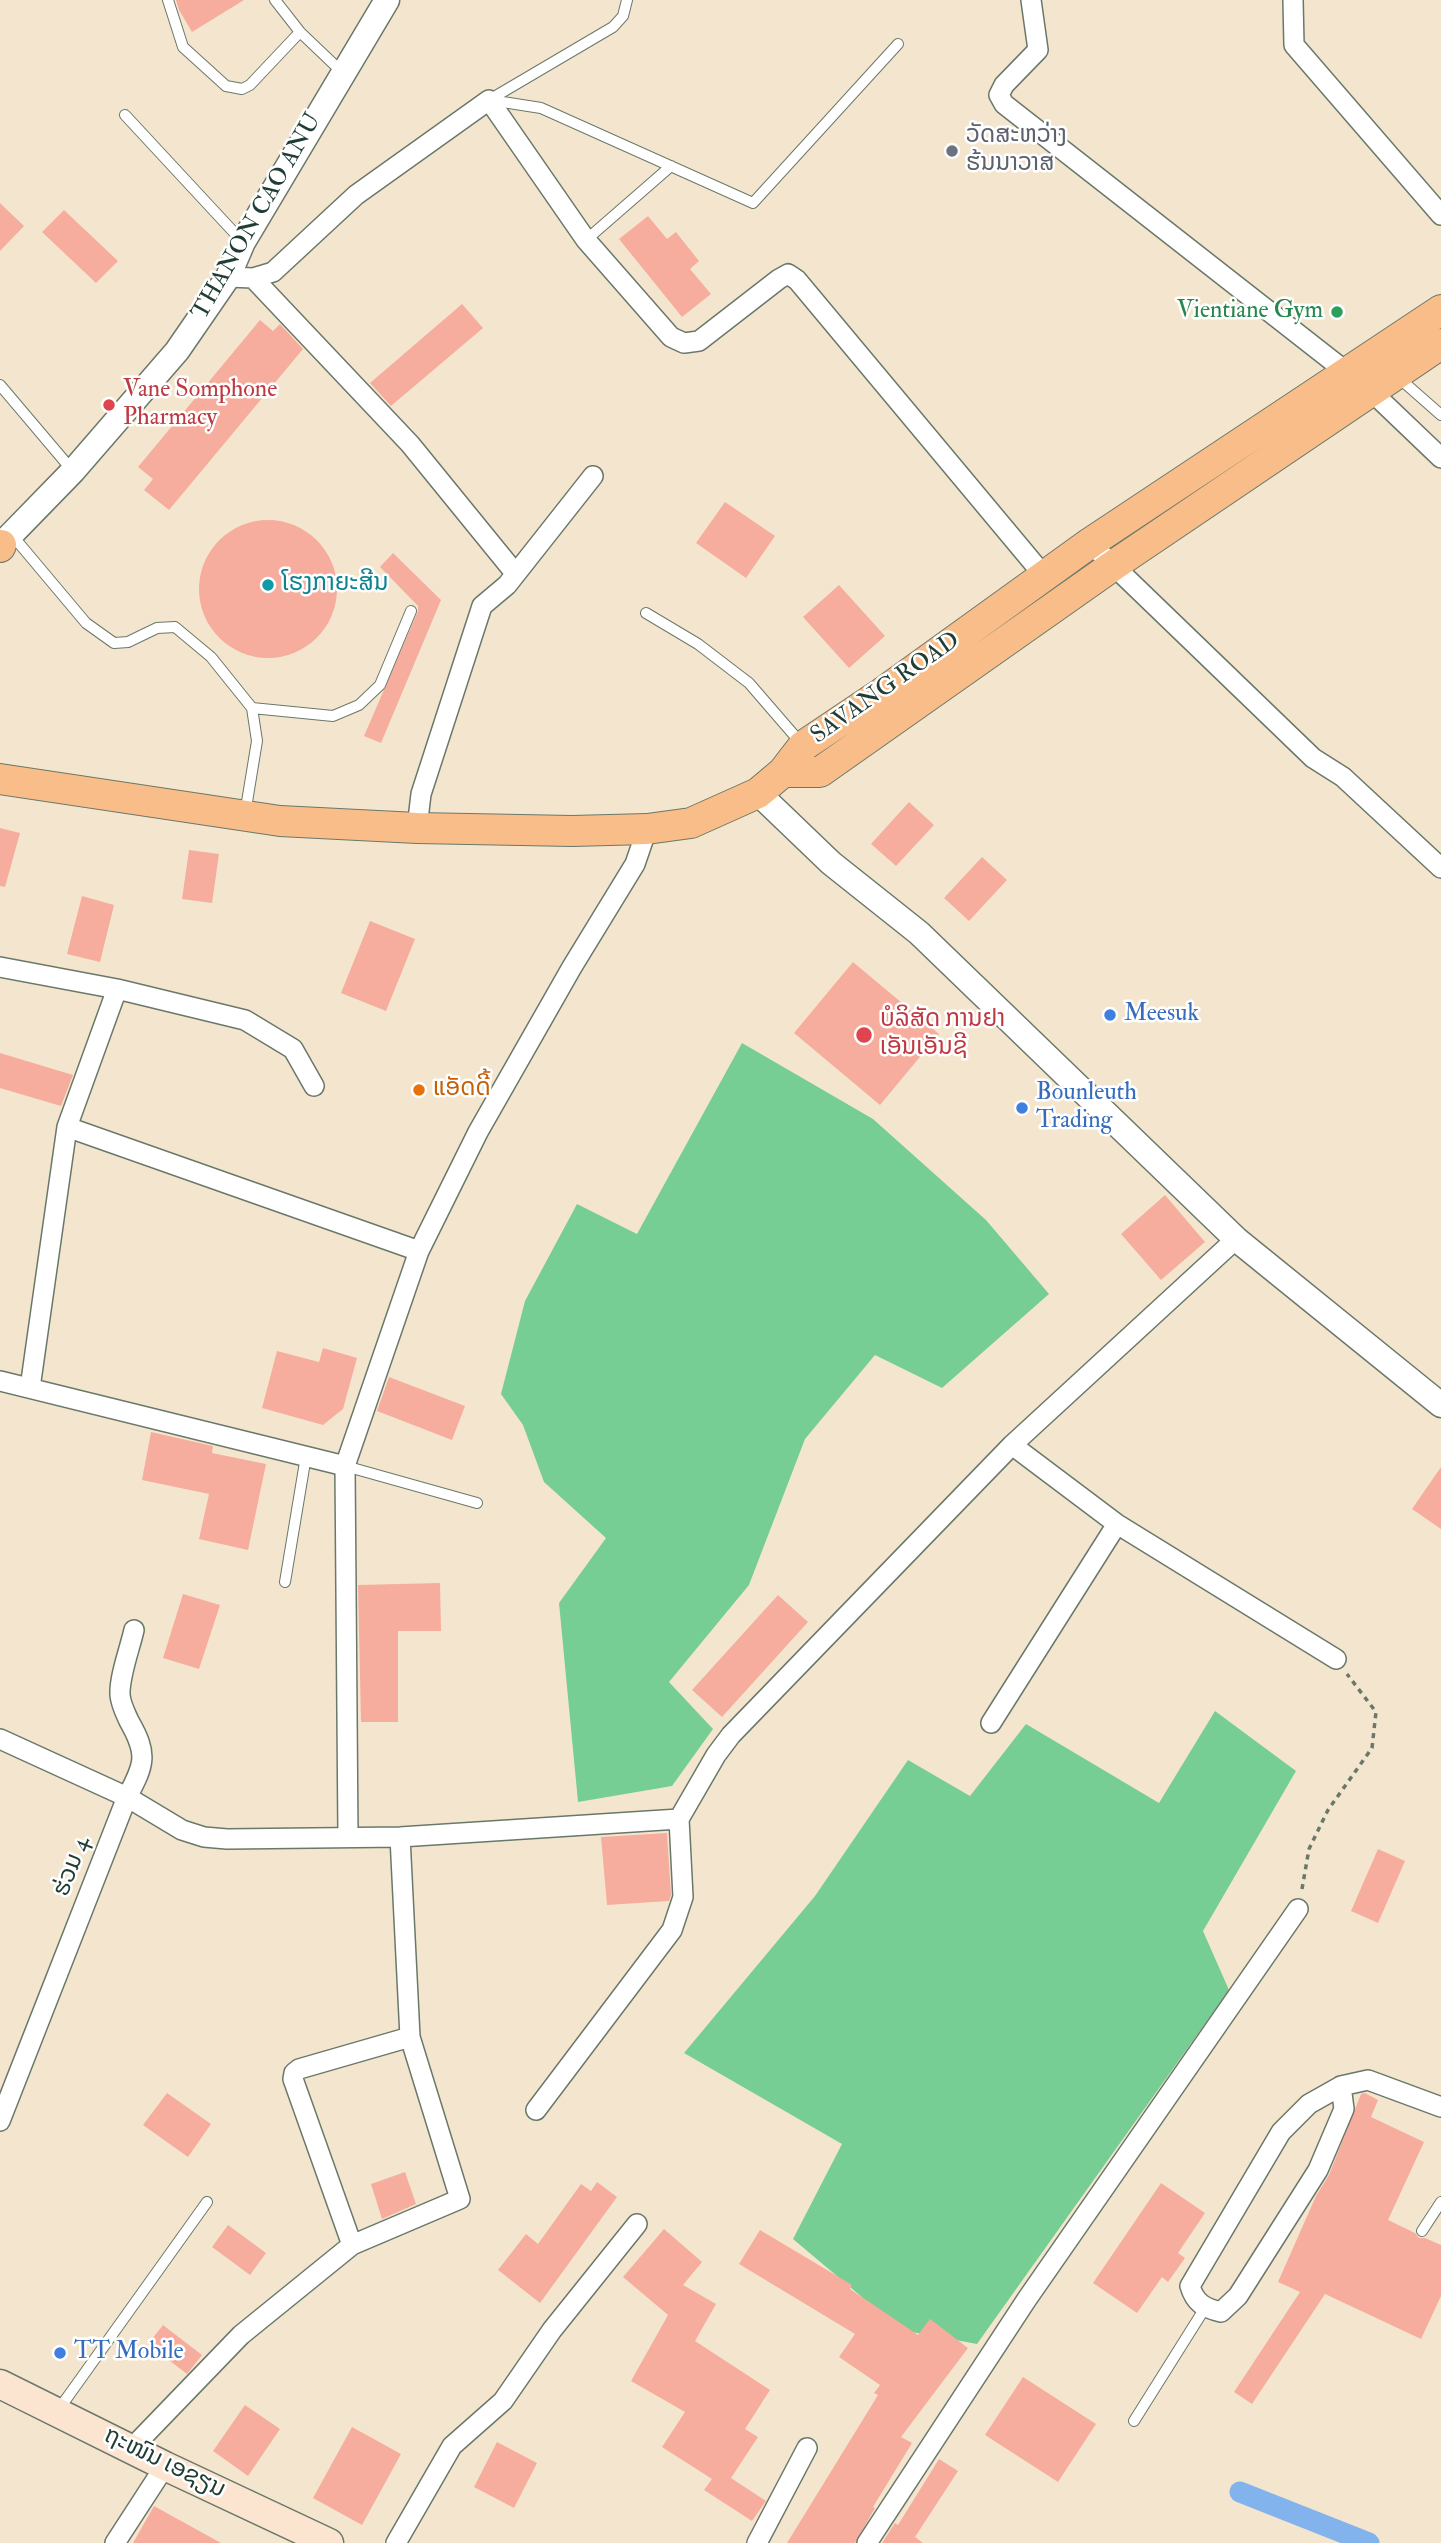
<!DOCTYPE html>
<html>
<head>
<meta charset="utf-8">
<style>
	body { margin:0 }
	canvas { display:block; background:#f4e6ce }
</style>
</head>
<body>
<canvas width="1441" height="2543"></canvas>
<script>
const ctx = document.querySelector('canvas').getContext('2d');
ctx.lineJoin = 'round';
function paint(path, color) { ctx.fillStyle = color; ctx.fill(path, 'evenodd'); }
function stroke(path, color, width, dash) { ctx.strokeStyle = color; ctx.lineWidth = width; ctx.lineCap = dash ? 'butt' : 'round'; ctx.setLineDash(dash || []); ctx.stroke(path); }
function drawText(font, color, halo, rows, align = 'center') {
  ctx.font = font + ' "IM FELL Double Pica","Noto Sans Lao",serif'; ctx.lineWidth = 5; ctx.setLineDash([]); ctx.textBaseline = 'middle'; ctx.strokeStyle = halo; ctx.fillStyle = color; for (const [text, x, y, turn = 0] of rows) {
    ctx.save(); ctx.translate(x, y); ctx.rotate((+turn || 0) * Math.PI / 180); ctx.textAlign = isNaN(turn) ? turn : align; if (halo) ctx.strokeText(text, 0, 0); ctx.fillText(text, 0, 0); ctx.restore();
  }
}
paint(new Path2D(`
	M742,1043L873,1119L986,1220L1049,1294L942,1388L875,1355L805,1439L749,1585L669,1682L713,1729L672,1786L578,1802L559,1603L606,1538L544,1482L523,1425L501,1394L525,1301L577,1204L637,1234Z
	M1215,1711L1296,1771L1203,1931L1229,1990L977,2344L901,2330L793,2239L842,2144L684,2053L815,1896L908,1760L970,1796L1026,1724L1159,1803Z`), '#77ce94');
stroke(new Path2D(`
	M1240,2492L1369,2543`), '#82b3ed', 21);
paint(new Path2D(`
	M176,0H244L192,32L179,10Z
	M0,203L24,226L0,251Z
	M64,210L118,261L96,283L42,232Z
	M648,216L667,239L676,232L699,261L690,269L711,294L682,317L619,239Z
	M462,304L483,328L391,406L370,383Z
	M260,320L273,331L280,324L303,349L169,510L144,490L153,479L138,467Z
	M725,502L775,536L746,578L696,543Z
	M199 589a69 69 0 1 1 138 0a69 69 0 1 1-138 0Z
	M393,553L441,600L381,743L364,736L418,611V606L380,567Z
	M839,585L885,636L849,668L803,617Z
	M909,802L934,825L896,866L871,844Z
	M0,828L20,833L5,887L0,886Z
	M189,850L219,854L212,903L182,899Z
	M982,857L1007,880L969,921L944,898Z
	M82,896L114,905L100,962L67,954Z
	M370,921L415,939L386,1011L341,993Z
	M853,962L939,1034L880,1105L794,1033Z
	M0,1053L73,1075L61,1106L0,1088Z
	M1165,1195L1205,1242L1161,1280L1121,1234Z
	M323,1348L357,1358L343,1409L323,1425L262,1408L277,1351L319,1362Z
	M389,1377L465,1406L452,1440L377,1411Z
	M151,1432L213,1446L212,1453L266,1464L248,1550L199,1539L209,1494L142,1480Z
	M1441,1467V1529L1412,1509Z
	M440,1583L441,1631H398V1722H361L358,1585Z
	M183,1594L220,1605L199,1669L163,1658Z
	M778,1595L808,1622L722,1717L692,1690Z
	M667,1833L671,1895L669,1901L607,1905L601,1837Z
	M1378,1849L1405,1861L1378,1923L1351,1911Z
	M167,2093L211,2124L188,2157L143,2125Z
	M1365,2093L1378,2100L1371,2117L1424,2142L1388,2220L1415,2233L1419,2238H1425L1441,2245V2296L1421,2339L1325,2294L1252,2404L1234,2392L1300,2292L1278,2282L1316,2196L1329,2175L1361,2094Z
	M405,2172L416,2204L382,2219L371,2184Z
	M597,2182L617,2197L540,2303L498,2270L526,2234L538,2244L581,2184L591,2191Z
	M1161,2183L1205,2213L1178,2253L1185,2258L1168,2282L1162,2277L1137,2313L1093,2283Z
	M228,2225L266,2253L250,2275L212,2247Z
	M664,2229L702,2262L683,2285L716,2304L695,2341L770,2390L745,2429L758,2437L731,2478L766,2501L752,2521L704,2490L712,2479L662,2447L685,2412L631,2381L668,2315L623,2277Z
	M760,2230L852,2285L850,2289L918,2335L930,2319L968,2348L901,2437L912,2443L873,2507L875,2508L855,2543H787L878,2395L874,2393L880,2385L839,2357L855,2334L739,2264Z
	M163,2325L202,2355L187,2374L148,2344Z
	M1023,2377L1096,2424L1058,2482L985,2435Z
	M245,2405L280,2429L248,2476L213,2451Z
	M352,2427L401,2454L362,2525L313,2498Z
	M497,2442L537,2463L514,2508L474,2487Z
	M939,2459L958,2471L915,2537L923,2543H882L895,2523L898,2525Z
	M154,2506L221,2543H133Z`), '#f6ad9e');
const service = new Path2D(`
	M168,0L183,47L226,86L242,89L250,85L300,32
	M275,0L300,32L343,73
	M489,100L613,27L623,16L627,0
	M490,100L541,108L753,203L898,44
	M125,115L241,240
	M586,240L671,166
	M1399,378L1441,415
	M0,385L72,470
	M12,535L86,623L114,643L128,642L157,628L175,627L211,657L252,708L257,741L245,814
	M646,613L698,644L749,683L800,742
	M252,708L333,716L359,705L380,685L411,611
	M345,1466L477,1503
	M285,1582L306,1456
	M1422,2231L1441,2202
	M59,2409L207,2202
	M1134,2421L1205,2308`);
const minor = new Path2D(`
	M1031,0L1038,50L1004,85L999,95L1004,104L1372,392L1441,458
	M1293,0L1294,45L1441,215
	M228,277L253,278L273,272L356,195L489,100L586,240L671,337L684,343L699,341L779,279L788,274L797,280L1045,577
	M253,278L410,444L515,573
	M1090,543L1313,758L1343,777L1441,868
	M417,828L421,794L482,606L507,585L593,476
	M0,967L117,989L245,1020L293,1049L314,1086
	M67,1127L419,1251
	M0,1381L345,1466
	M30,1388L67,1127L117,989
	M1012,1445L1117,1524L1336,1659
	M991,1723L1117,1524
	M0,1739L127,1797L182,1830L204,1837L227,1839L400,1837L679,1819L716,1755L731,1735L1012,1445L1236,1239
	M348,1837L345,1466L419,1251L478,1132L572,967L635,864L647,829
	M1341,2086L1344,2109L1318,2170L1238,2296L1221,2312C1204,2308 1195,2303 1190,2286L1281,2132L1309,2104L1341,2086L1368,2080L1441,2107
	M536,2110L672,1930L683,1897L679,1819
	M0,2121L127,1797C145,1764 148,1754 129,1721C125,1712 121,1705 120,1695C119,1677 130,1648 134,1630
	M352,2245L293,2079L294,2073L299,2069L410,2037
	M131,2449L241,2335L352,2245L460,2199L410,2037L400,1837
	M115,2543L165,2466
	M396,2543L452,2446L503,2401L552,2330L637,2224
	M757,2543L807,2448
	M867,2543L1027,2299L1298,1909`);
const tertiary = new Path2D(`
	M0,546L73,471L177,351L228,277L243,242L387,0
	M758,793L831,863L919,933L1236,1239L1441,1405`);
const secondary = new Path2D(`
	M0,2384L165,2466L329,2543`);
const primary = new Path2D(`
	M0,547L1,545
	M783,772H820L1114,565L1441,344
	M0,779L280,821L417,828L572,831L647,829L691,823L758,793L783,772L803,746L882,693L1090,543L1441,310`);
stroke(service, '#6a786a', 12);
stroke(minor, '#6a786a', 22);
stroke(tertiary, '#6a786a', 27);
stroke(secondary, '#6a786a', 31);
stroke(primary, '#6a786a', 32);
stroke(new Path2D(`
	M1302,1889L1309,1849L1328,1810L1372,1748L1376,1712L1347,1674`), '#6a786a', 3.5, [5, 5]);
stroke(service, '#fff', 10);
stroke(minor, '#fff', 19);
stroke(tertiary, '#fff', 24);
stroke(secondary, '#fce5d0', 28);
stroke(primary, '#f8bd89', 30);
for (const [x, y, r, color] of [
	[952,151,7,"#6b7280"],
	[1337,312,7,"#2e9e5b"],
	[109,405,7,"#e0444e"],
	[268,585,7,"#0f9aa8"],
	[1110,1015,7,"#3f7fe0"],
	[864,1035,9,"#e0444e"],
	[419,1090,7,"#e8710a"],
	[1022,1108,7,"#3f7fe0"],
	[60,2353,7,"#3f7fe0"]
]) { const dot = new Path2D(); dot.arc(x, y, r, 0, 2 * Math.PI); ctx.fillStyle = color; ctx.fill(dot); stroke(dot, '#fff', 2.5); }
drawText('24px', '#5b616d', '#fff', [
	["ວັດສະຫວ່າງ",966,137],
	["ຮ້ນນາວາສ",966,165]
], 'left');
drawText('24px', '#1f3d34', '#fff', [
	["THANON CAO ANU",258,217,-60],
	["SAVANG ROAD",886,689,-35],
	["ຮ່ວມ 4",73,1867,-69],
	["ຖະໜົນ ເອຊຽນ",164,2464,26]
]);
drawText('24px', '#27864d', '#fff', [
	["Vientiane Gym",1323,312]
], 'right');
drawText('24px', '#be3a42', '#fff', [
	["Vane Somphone",123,391],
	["Pharmacy",123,419],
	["ບໍລິສັດ ການຢາ",880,1021],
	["ເອັນເອັນຊີ",880,1049]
], 'left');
drawText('24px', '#0d838f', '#fff', [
	["ໂຮງກາຍະສີນ",282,585]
], 'left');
drawText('24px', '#366cbe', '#fff', [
	["Meesuk",1124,1015],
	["Bounleuth",1036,1094],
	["Trading",1036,1122],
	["TT Mobile",74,2353]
], 'left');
drawText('24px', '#c56008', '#fff', [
	["ແອັດດີ້",433,1090]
], 'left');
</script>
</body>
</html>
